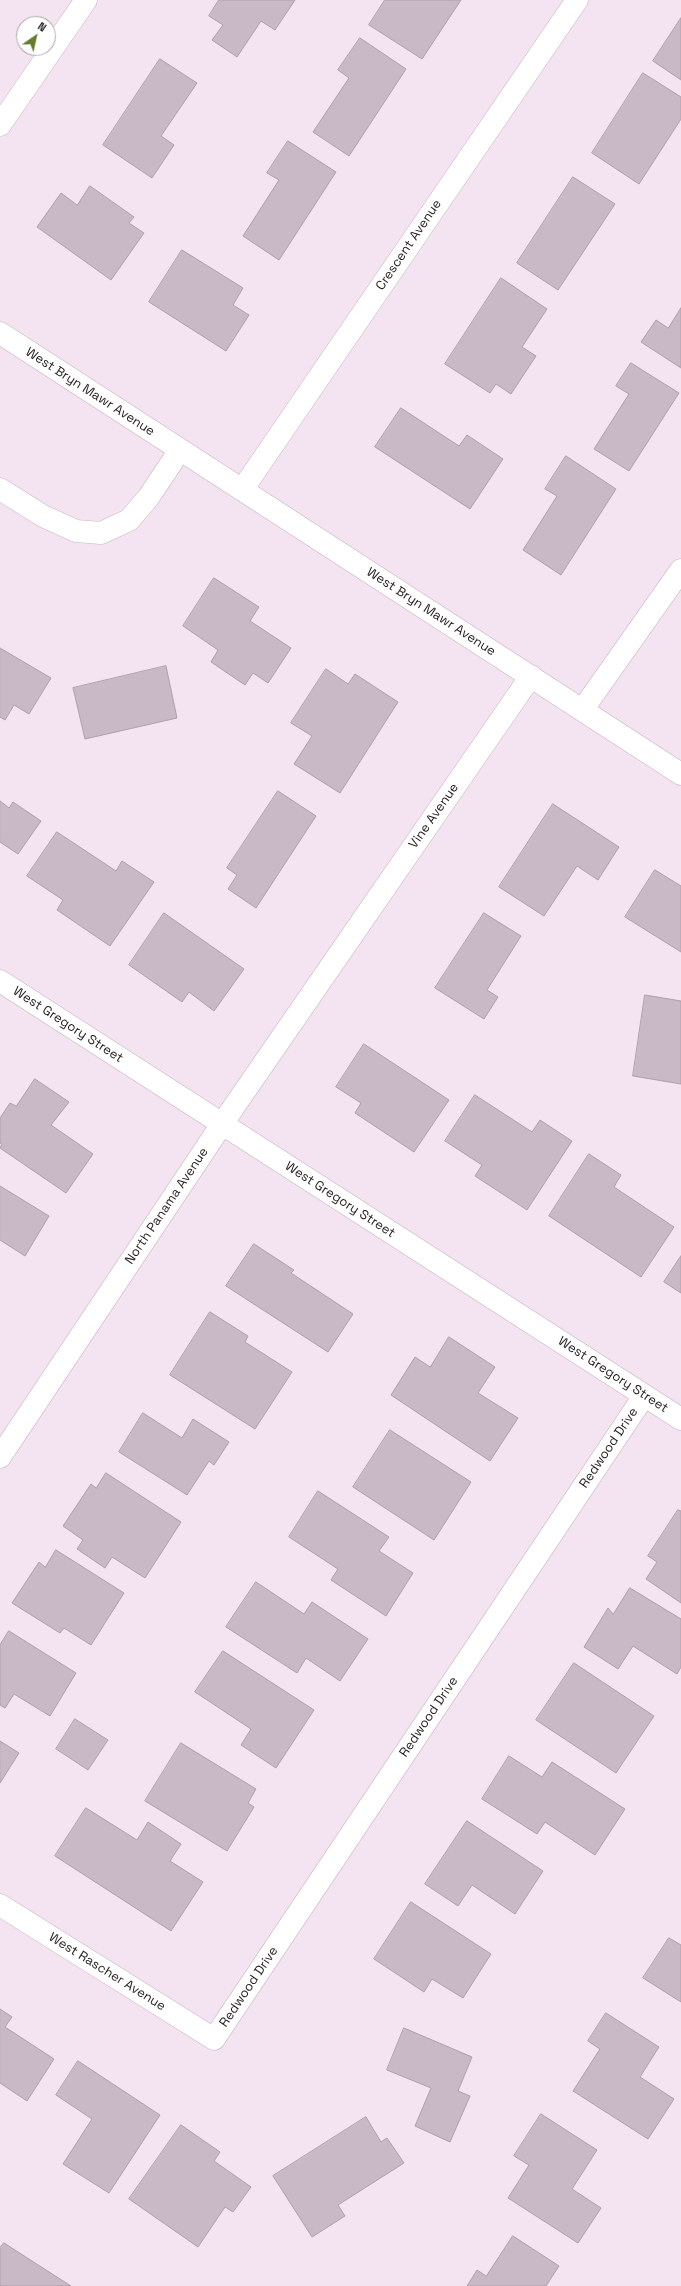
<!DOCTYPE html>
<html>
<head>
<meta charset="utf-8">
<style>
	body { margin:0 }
	#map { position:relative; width:681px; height:2286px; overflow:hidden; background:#f4e3f0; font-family:"Space Grotesk",sans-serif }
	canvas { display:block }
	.north { position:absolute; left:16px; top:16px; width:40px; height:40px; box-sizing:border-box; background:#fff; border:1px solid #a7a5a6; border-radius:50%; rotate:34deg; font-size:11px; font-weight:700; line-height:16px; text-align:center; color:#231d21 }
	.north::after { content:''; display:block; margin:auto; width:14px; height:18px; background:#657c2e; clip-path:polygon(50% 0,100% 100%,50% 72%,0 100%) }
</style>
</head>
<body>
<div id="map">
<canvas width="681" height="2286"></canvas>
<div class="north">N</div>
</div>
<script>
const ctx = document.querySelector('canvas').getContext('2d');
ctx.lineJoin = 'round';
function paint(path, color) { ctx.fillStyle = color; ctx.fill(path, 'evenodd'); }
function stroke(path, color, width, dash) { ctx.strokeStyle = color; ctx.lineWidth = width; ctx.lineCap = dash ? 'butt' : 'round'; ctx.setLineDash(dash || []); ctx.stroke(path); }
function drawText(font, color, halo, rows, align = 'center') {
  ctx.font = font + ' "Space Grotesk",sans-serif'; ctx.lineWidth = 3; ctx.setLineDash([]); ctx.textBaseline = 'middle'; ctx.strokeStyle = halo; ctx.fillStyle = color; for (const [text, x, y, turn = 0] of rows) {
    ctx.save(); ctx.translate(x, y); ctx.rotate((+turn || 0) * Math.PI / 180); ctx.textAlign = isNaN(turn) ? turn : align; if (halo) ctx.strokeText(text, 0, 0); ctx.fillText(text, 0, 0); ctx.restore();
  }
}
const building = new Path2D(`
	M219,0H295L275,30L261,21L237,57L212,40L223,25L209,16Z
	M385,0H461L422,59L369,25Z
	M681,18V80L653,61Z
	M360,38L406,69L349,156L313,132L349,78L338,70Z
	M160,59L197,83L161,136L174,145L152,178L103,145Z
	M643,73L681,97V119L639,184L592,153Z
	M288,141L336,172L279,260L243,236L279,180L267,173Z
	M573,177L615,204L558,290L517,263Z
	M90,186L134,217L129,223L144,233L111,280L37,227L61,193L77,205Z
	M182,250L243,288L233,305L249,315L226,351L149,302Z
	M501,278L547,309L522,347L536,356L511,394L496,384L490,393L445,364Z
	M681,308V368L641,342L656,320L668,328Z
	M631,363L679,393L629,471L594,449L629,394L616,386Z
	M401,408L459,446L467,435L503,459L470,509L375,447Z
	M566,456L616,489L561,575L523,550L557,496L545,489Z
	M214,578L259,607L250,621L291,648L268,683L253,673L245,685L211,662L218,650L183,626Z
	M0,648L51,678L29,714L14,705L5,720L0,717Z
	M166,666L177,718L85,739L73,688Z
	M326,669L348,684L355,674L398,702L340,793L294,764L312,736L291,723Z
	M278,791L316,816L256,908L228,889L237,875L227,868Z
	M0,801L9,808L13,802L41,821L18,854L0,842Z
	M553,804L619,847L598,880L577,866L544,916L499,887Z
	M57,832L116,871L122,861L154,882L110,946L57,910L63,900L27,876Z
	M655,870L681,886V952L625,917Z
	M164,913L244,969L214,1011L189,992L182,1002L129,965Z
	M484,913L521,936L487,990L498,997L484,1019L435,988Z
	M645,995L681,1001V1084L633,1076Z
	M364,1044L449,1100L414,1152L355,1113L361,1103L336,1087Z
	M35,1079L69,1102L51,1125L93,1154L66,1193L0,1148L2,1144L0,1143V1118L10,1103L16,1106Z
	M475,1095L532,1132L540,1120L572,1141L527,1210L475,1176L482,1165L445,1141Z
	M589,1154L621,1175L614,1187L674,1227L641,1277L549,1216Z
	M0,1186L49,1216L25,1256L0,1240Z
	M254,1244L294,1270L291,1273L353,1314L328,1352L226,1286Z
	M681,1256V1293L664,1282Z
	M210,1312L248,1336L245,1342L292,1372L255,1429L170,1375Z
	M449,1337L495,1367L478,1393L518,1418L490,1461L391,1395L415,1357L430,1367Z
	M143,1413L182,1438L193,1419L229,1442L214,1465L209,1461L187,1495L119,1452Z
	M390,1430L471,1482L434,1540L353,1487Z
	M106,1473L181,1522L145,1578L112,1557L105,1568L77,1549L83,1540L63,1526L91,1484L96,1488Z
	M318,1491L389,1537L379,1551L413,1573L386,1616L331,1580L338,1569L289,1537Z
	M678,1510L681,1511V1603L646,1579L657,1562L648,1556Z
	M56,1550L124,1593L91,1645L64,1628L60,1633L12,1603L39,1562L45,1567Z
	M256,1582L304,1614L312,1602L368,1639L340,1681L306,1658L297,1673L226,1627Z
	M630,1588L681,1619V1667L677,1674L633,1646L618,1669L584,1647L608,1608L613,1614Z
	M9,1631L76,1673L50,1716L14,1694L5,1708L0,1705V1645Z
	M223,1651L314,1710L276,1768L241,1745L251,1729L195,1692Z
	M574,1663L654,1716L616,1773L536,1720Z
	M75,1719L108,1740L88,1770L56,1749Z
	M0,1741L19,1753L0,1783Z
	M181,1743L256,1789L248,1803L254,1807L227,1851L145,1801Z
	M509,1756L542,1777L552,1762L625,1809L595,1855L545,1822L537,1834L482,1799Z
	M86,1808L137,1840L148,1822L181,1844L170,1861L203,1882L171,1931L55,1856Z
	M467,1821L543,1871L515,1914L472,1885L458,1906L425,1884Z
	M411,1902L491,1954L463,1998L432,1979L424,1992L374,1959Z
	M669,1938L681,1945V2002L643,1978Z
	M0,2009L12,2017L5,2027L54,2059L27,2101L0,2083Z
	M606,2013L659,2047L640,2077L674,2099L648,2139L573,2091L600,2049L588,2041Z
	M404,2028L472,2057L458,2091L470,2096L450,2142L415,2126L431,2088L387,2070Z
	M78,2061L160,2115L109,2193L63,2164L92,2119L56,2095Z
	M541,2114L597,2150L572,2189L601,2208L578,2243L508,2198L529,2165L514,2156Z
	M366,2117L381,2142L387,2138L404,2163L338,2205L345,2216L312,2237L273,2176Z
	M181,2125L220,2152L214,2161L251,2187L233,2212L225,2207L198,2247L129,2199Z
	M513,2236L559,2266L546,2286H467L477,2270L486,2276Z
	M4,2243L71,2286H0V2248Z`);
paint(building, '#c9b8c5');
stroke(building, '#ae9fab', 1);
const minor = new Path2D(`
	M0,125L86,0
	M0,333L681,774
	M0,489L43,516L76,531L101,533L129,520L148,498L180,450
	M242,490L577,0
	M583,709L681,570
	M0,981L681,1419
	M0,1457L222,1124L531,676
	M0,1905L214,2039L644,1396`);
stroke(minor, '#c7b7c4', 23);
stroke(minor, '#fff', 22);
drawText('13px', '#231d21', '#fff', [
	["Crescent Avenue",409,245,-56],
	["West Bryn Mawr Avenue",90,392,33],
	["West Bryn Mawr Avenue",431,612,33],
	["Vine Avenue",434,816,-55],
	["West Gregory Street",68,1025,33],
	["West Gregory Street",340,1200,33],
	["North Panama Avenue",167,1206,-56],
	["West Gregory Street",613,1375,33],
	["Redwood Drive",609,1448,-56],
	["Redwood Drive",429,1717,-56],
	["West Rascher Avenue",107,1972,32],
	["Redwood Drive",249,1987,-56]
]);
</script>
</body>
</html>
